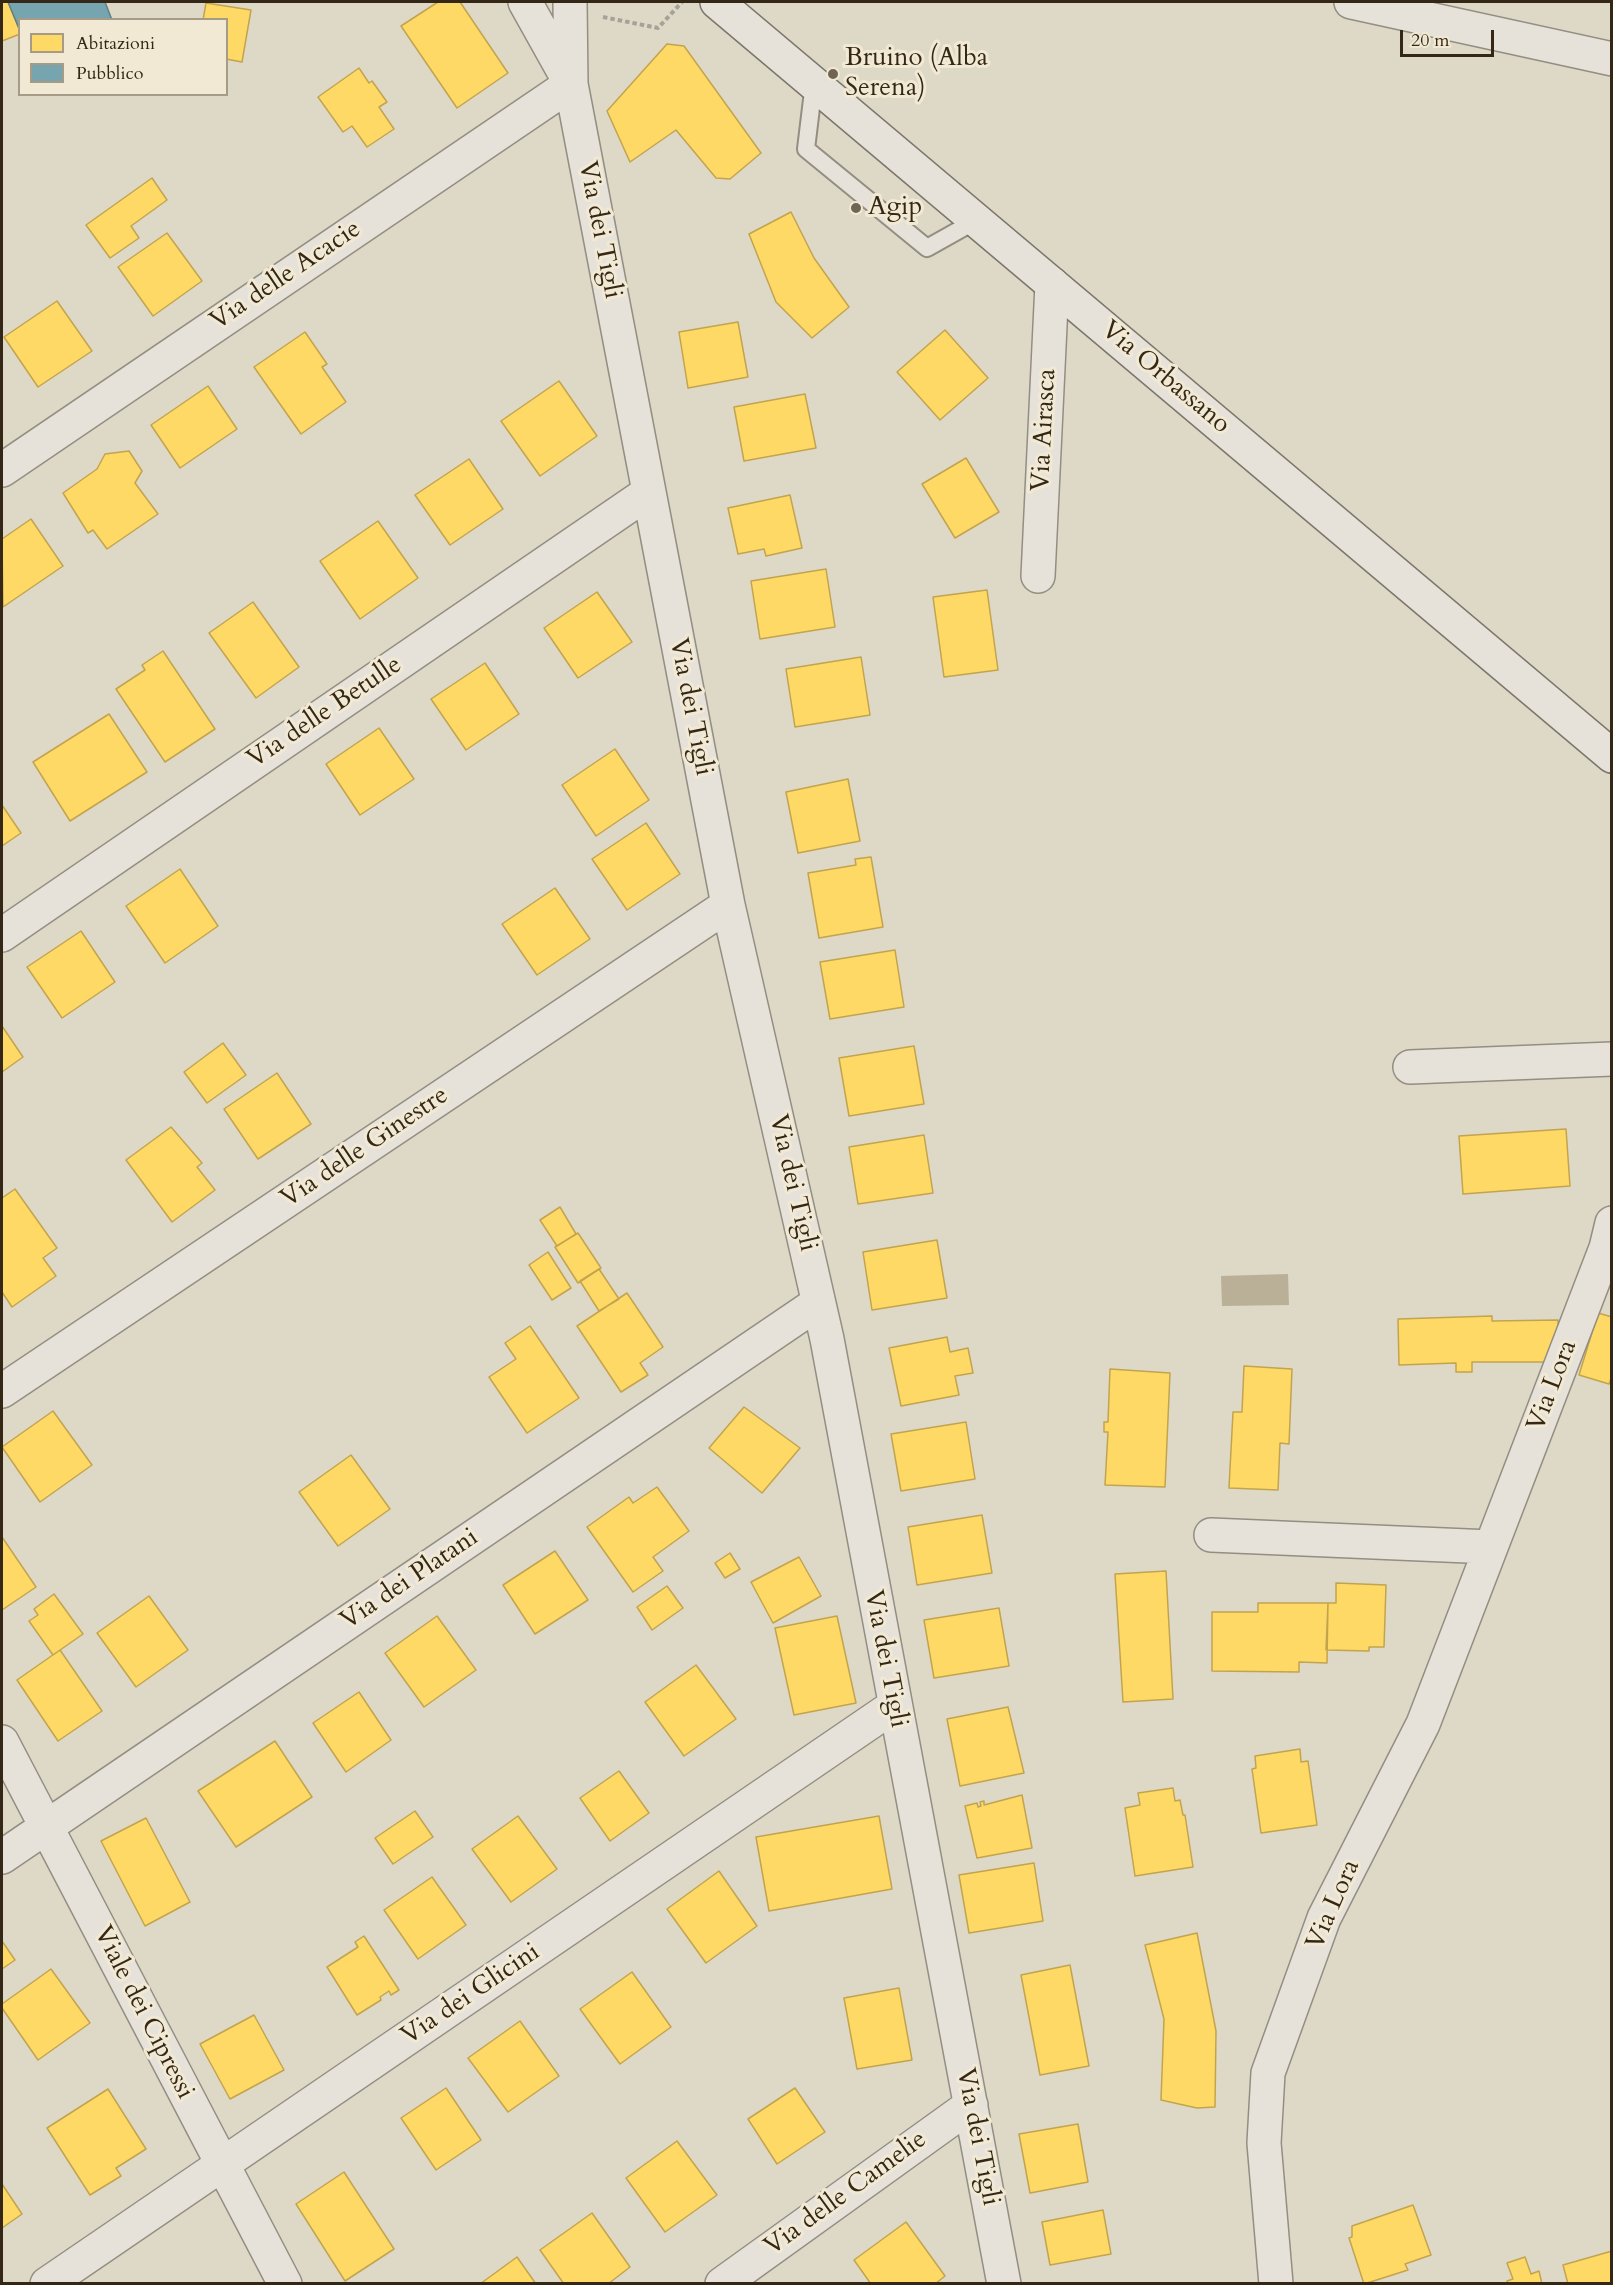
<!DOCTYPE html>
<html>
<head>
<meta charset="utf-8">
<style>
	body { margin:0 }
	#map { position:relative; width:1613px; height:2285px; overflow:hidden; background:#ded8c6; font-family:Cardo,serif }
	canvas { display:block }
	.frame { position:absolute; inset:0; border:3px solid #342716; pointer-events:none }
	.legend { position:absolute; left:18px; top:18px; width:210px; height:78px; box-sizing:border-box; background:#f1e9d3; border:2px solid #a59b87; margin:0; padding:8px 10px; list-style:none; font-size:18px; color:#342716 }
	.legend li { display:flex; align-items:center; gap:12px; height:30px }
	.legend b { width:30px; border:2px solid #a59b87 }
	.scale { position:absolute; left:1400px; top:30px; width:94px; height:27px; box-sizing:border-box; border:3px solid #342716; border-top:0; padding-left:8px; font-size:18px; line-height:21px; white-space:nowrap; color:#342716; -webkit-text-stroke:4px #f1e9d3; paint-order:stroke }
</style>
</head>
<body>
<div id="map">
<canvas width="1613" height="2285"></canvas>
<div class="frame"></div>
<ul class="legend">
<li><b style="height:16px;background:#ffd966"></b>Abitazioni</li>
<li><b style="height:16px;background:#76a5af"></b>Pubblico</li>
</ul>
<div class="scale">20 m</div>
</div>
<script>
const ctx = document.querySelector('canvas').getContext('2d');
ctx.lineJoin = 'round';
function paint(path, color) { ctx.fillStyle = color; ctx.fill(path, 'evenodd'); }
function stroke(path, color, width, dash) { ctx.strokeStyle = color; ctx.lineWidth = width; ctx.lineCap = dash ? 'butt' : 'round'; ctx.setLineDash(dash || []); ctx.stroke(path); }
function drawText(font, color, halo, rows, align = 'center') {
  ctx.font = font + ' Cardo,serif'; ctx.lineWidth = 6; ctx.setLineDash([]); ctx.textBaseline = 'middle'; ctx.strokeStyle = halo; ctx.fillStyle = color; for (const [text, x, y, turn = 0] of rows) {
    ctx.save(); ctx.translate(x, y); ctx.rotate((+turn || 0) * Math.PI / 180); ctx.textAlign = isNaN(turn) ? turn : align; if (halo) ctx.strokeText(text, 0, 0); ctx.fillText(text, 0, 0); ctx.restore();
  }
}
paint(new Path2D(`
	M1288,1274L1289,1305L1222,1306L1221,1276Z`), '#bab097');
const homes = new Path2D(`
	M2,2H8L20,31V34L2,41Z
	M438,2H460L508,73L457,108L401,26Z
	M206,3L251,10L242,62L226,59V20H203Z
	M667,44L684,46L761,153L730,179L716,178L676,130L630,162L607,111Z
	M359,68L369,83L372,81L387,102L379,107L394,129L367,147L352,126L343,132L318,97Z
	M152,178L167,200L131,226L139,238L110,258L86,225Z
	M791,212L814,258L849,307L812,338L776,302L749,234Z
	M167,233L202,281L153,316L118,267Z
	M57,301L92,351L38,387L4,337Z
	M738,322L748,377L688,388L679,332Z
	M945,330L988,378L940,420L897,372Z
	M305,332L327,364L322,367L346,402L301,434L254,367Z
	M559,381L597,436L540,476L501,421Z
	M208,386L237,429L180,468L151,425Z
	M805,394L816,448L744,461L734,407Z
	M129,451L142,471L135,483L158,514L107,549L93,530L88,533L63,493L97,469L105,454Z
	M966,458L999,512L955,538L922,484Z
	M469,459L503,509L450,545L415,495Z
	M790,495L802,548L766,556L764,549L738,554L728,508Z
	M31,519L63,566L3,607L2,539Z
	M378,521L418,578L360,619L320,561Z
	M826,569L835,627L760,639L751,581Z
	M987,590L998,670L944,677L933,597Z
	M597,592L632,642L578,678L544,628Z
	M253,602L299,667L256,698L209,633Z
	M163,651L215,729L165,762L116,689L145,670L142,665Z
	M861,657L870,715L795,727L786,669Z
	M485,663L519,714L466,750L431,699Z
	M109,714L147,772L70,821L33,762Z
	M379,728L414,779L360,815L326,764Z
	M615,749L649,800L596,836L562,785Z
	M848,779L860,841L798,853L786,792Z
	M2,805L21,833L2,846Z
	M646,823L680,874L627,910L592,859Z
	M871,857L883,927L819,938L808,873L856,865L855,859Z
	M180,869L218,926L165,963L126,906Z
	M555,888L590,939L537,975L502,924Z
	M81,931L115,982L62,1018L27,967Z
	M895,950L904,1007L830,1019L820,962Z
	M2,1026L23,1057L2,1072Z
	M223,1043L246,1075L207,1103L184,1072Z
	M914,1046L924,1104L849,1116L839,1058Z
	M277,1073L311,1124L258,1159L224,1109Z
	M171,1127L202,1163L197,1167L215,1190L172,1222L126,1160Z
	M1566,1129L1570,1186L1463,1194L1459,1136Z
	M924,1135L933,1193L858,1204L849,1147Z
	M15,1189L57,1248L43,1258L56,1276L12,1307L2,1292V1198Z
	M560,1207L576,1234L557,1246L540,1220Z
	M578,1233L601,1268L578,1283L555,1247Z
	M937,1240L947,1298L872,1310L863,1252Z
	M548,1252L571,1288L552,1300L529,1265Z
	M599,1269L619,1299L599,1311L580,1281Z
	M627,1293L663,1347L640,1363L648,1375L621,1392L577,1326Z
	M1598,1313L1612,1317V1376L1609,1384L1579,1375Z
	M1492,1316V1321L1558,1320L1559,1362H1472V1372H1456V1363L1399,1365L1398,1319Z
	M530,1326L579,1398L527,1433L489,1377L516,1359L505,1343Z
	M947,1337L950,1352L968,1348L973,1373L955,1376L959,1395L901,1406L889,1348Z
	M1244,1366L1292,1369L1289,1444L1280,1443L1278,1490L1229,1488L1233,1412H1242Z
	M1110,1369L1170,1373L1165,1487L1105,1485L1108,1432H1104V1422H1108Z
	M744,1407L800,1448L762,1493L709,1448Z
	M53,1411L92,1465L40,1502L2,1447Z
	M966,1422L975,1479L901,1491L891,1434Z
	M351,1455L390,1509L338,1546L299,1492Z
	M657,1487L689,1531L653,1557L663,1571L633,1592L587,1527L629,1497L633,1503Z
	M982,1515L992,1573L917,1585L908,1527Z
	M2,1537L36,1587L2,1610Z
	M555,1551L588,1600L535,1634L503,1585Z
	M730,1553L740,1569L725,1578L715,1563Z
	M799,1557L821,1596L773,1623L751,1582Z
	M1166,1571L1173,1699L1123,1702L1115,1574Z
	M1336,1583L1386,1585L1384,1647H1369V1651L1326,1650L1328,1603H1336Z
	M667,1586L683,1608L652,1630L637,1607Z
	M54,1594L83,1634L53,1655L29,1621L38,1615L34,1609Z
	M149,1596L188,1650L136,1687L97,1633Z
	M1258,1603H1328L1327,1663L1299,1662V1672L1212,1671V1612H1258Z
	M999,1608L1009,1666L934,1678L924,1620Z
	M437,1616L476,1670L424,1707L385,1653Z
	M837,1616L856,1703L794,1715L775,1628Z
	M60,1650L102,1711L58,1741L17,1680Z
	M696,1665L736,1719L684,1756L645,1702Z
	M359,1692L391,1740L346,1772L313,1723Z
	M1008,1707L1024,1773L960,1786L947,1719Z
	M275,1741L312,1797L236,1847L198,1791Z
	M1300,1749L1301,1762L1308,1761L1317,1825L1261,1833L1252,1769L1256,1768L1255,1756Z
	M619,1771L649,1813L610,1841L580,1798Z
	M1173,1788L1175,1801L1180,1800L1183,1815H1185L1193,1867L1135,1876L1125,1808L1140,1805L1138,1793Z
	M1022,1795L1032,1848L977,1858L965,1806L977,1803L978,1807L981,1806L980,1802L984,1801V1805Z
	M415,1811L433,1837L393,1864L375,1838Z
	M518,1816L557,1869L511,1902L472,1849Z
	M879,1816L892,1889L769,1911L756,1837Z
	M146,1818L190,1902L145,1926L101,1841Z
	M1034,1863L1043,1921L969,1933L959,1875Z
	M719,1871L757,1926L706,1963L667,1909Z
	M432,1877L466,1925L418,1959L384,1910Z
	M1197,1933L1216,2031L1215,2107L1197,2108L1161,2100L1164,2019L1145,1945Z
	M364,1936L399,1990L391,1995L389,1991L380,1997L381,2000L357,2015L327,1967L358,1947L355,1942Z
	M2,1941L15,1960L2,1969Z
	M1070,1965L1089,2066L1040,2075L1021,1975Z
	M51,1969L90,2023L38,2060L2,2008V2004Z
	M632,1972L671,2027L620,2064L580,2009Z
	M899,1988L912,2060L857,2069L844,1998Z
	M254,2015L284,2070L230,2099L200,2044Z
	M520,2021L559,2076L508,2112L468,2058Z
	M446,2088L481,2140L436,2170L401,2118Z
	M795,2088L825,2132L777,2164L748,2119Z
	M108,2089L146,2149L116,2168L121,2176L90,2195L47,2128Z
	M1078,2124L1088,2182L1030,2193L1019,2134Z
	M677,2141L717,2195L665,2232L626,2178Z
	M344,2172L394,2249L345,2281L296,2204Z
	M2,2184L22,2214L2,2228Z
	M1413,2205L1431,2255L1405,2264L1408,2270L1364,2284L1349,2238L1352,2237V2226Z
	M1103,2210L1111,2254L1050,2265L1042,2222Z
	M592,2213L630,2267L608,2284H564L540,2250Z
	M906,2222L945,2276L935,2284H871L854,2260Z
	M1612,2251V2284H1568L1563,2265Z
	M517,2257L536,2284H480Z
	M1525,2257L1531,2274L1539,2271L1542,2284H1508L1507,2281L1513,2279L1507,2263Z`);
paint(homes, '#ffd966');
stroke(homes, '#c2a44e', 1.5);
const public = new Path2D(`
	M8,2H105L112,20H20V31Z`);
paint(public, '#76a5af');
stroke(public, '#627f81', 1.5);
const service = new Path2D(`
	M814,83L806,149L927,248L977,220`);
const minor = new Path2D(`
	M525,2L568,79
	M570,2L571,84L728,905L827,1339L1004,2284
	M1351,2L1612,59
	M2,470L571,84
	M1038,576L1052,284
	M2,935L649,492
	M1410,1067L1612,1059
	M2,1391L728,905
	M1211,1535L1491,1547
	M2,1742L285,2284
	M2,1857L818,1303
	M47,2284L894,1706
	M722,2284L971,2105
	M1276,2284L1264,2143L1268,2073L1324,1918L1423,1724L1606,1248L1612,1223`);
const secondary = new Path2D(`
	M717,2L1612,756`);
stroke(service, '#938e82', 20);
stroke(minor, '#938e82', 36);
stroke(secondary, '#7b766b', 36);
stroke(new Path2D(`
	M603,17L658,28L682,2`), '#a5a299', 4, [4.5, 3]);
stroke(service, '#e6e2da', 16);
stroke(minor, '#e6e2da', 33);
stroke(secondary, '#e6e2da', 33);
for (const [x, y, r, color] of [
	[833,74,6,"#706554"],
	[856,208,6,"#706554"]
]) { const dot = new Path2D(); dot.arc(x, y, r, 0, 2 * Math.PI); ctx.fillStyle = color; ctx.fill(dot); stroke(dot, '#f1e9d3', 2); }
drawText('26px', '#342716', '#f1e9d3', [
	["Bruino (Alba",845,59],
	["Serena)",845,89],
	["Agip",868,208]
], 'left');
drawText('26px', '#342716', '#f1e9d3', [
	["Via dei Tigli",599,230,79],
	["Via delle Acacie",286,276,-34],
	["Via Orbassano",1165,378,40],
	["Via Airasca",1045,430,-87],
	["Via dei Tigli",690,707,79],
	["Via delle Betulle",325,713,-34],
	["Via delle Ginestre",365,1148,-34],
	["Via dei Tigli",792,1183,77],
	["Via Lora",1553,1386,-69],
	["Via dei Platani",410,1580,-34],
	["Via dei Tigli",885,1659,79],
	["Via Lora",1334,1905,-66],
	["Via dei Glicini",471,1995,-34],
	["Viale dei Cipressi",143,2013,63],
	["Via dei Tigli",977,2137,79],
	["Via delle Camelie",846,2194,-36]
]);
</script>
</body>
</html>
